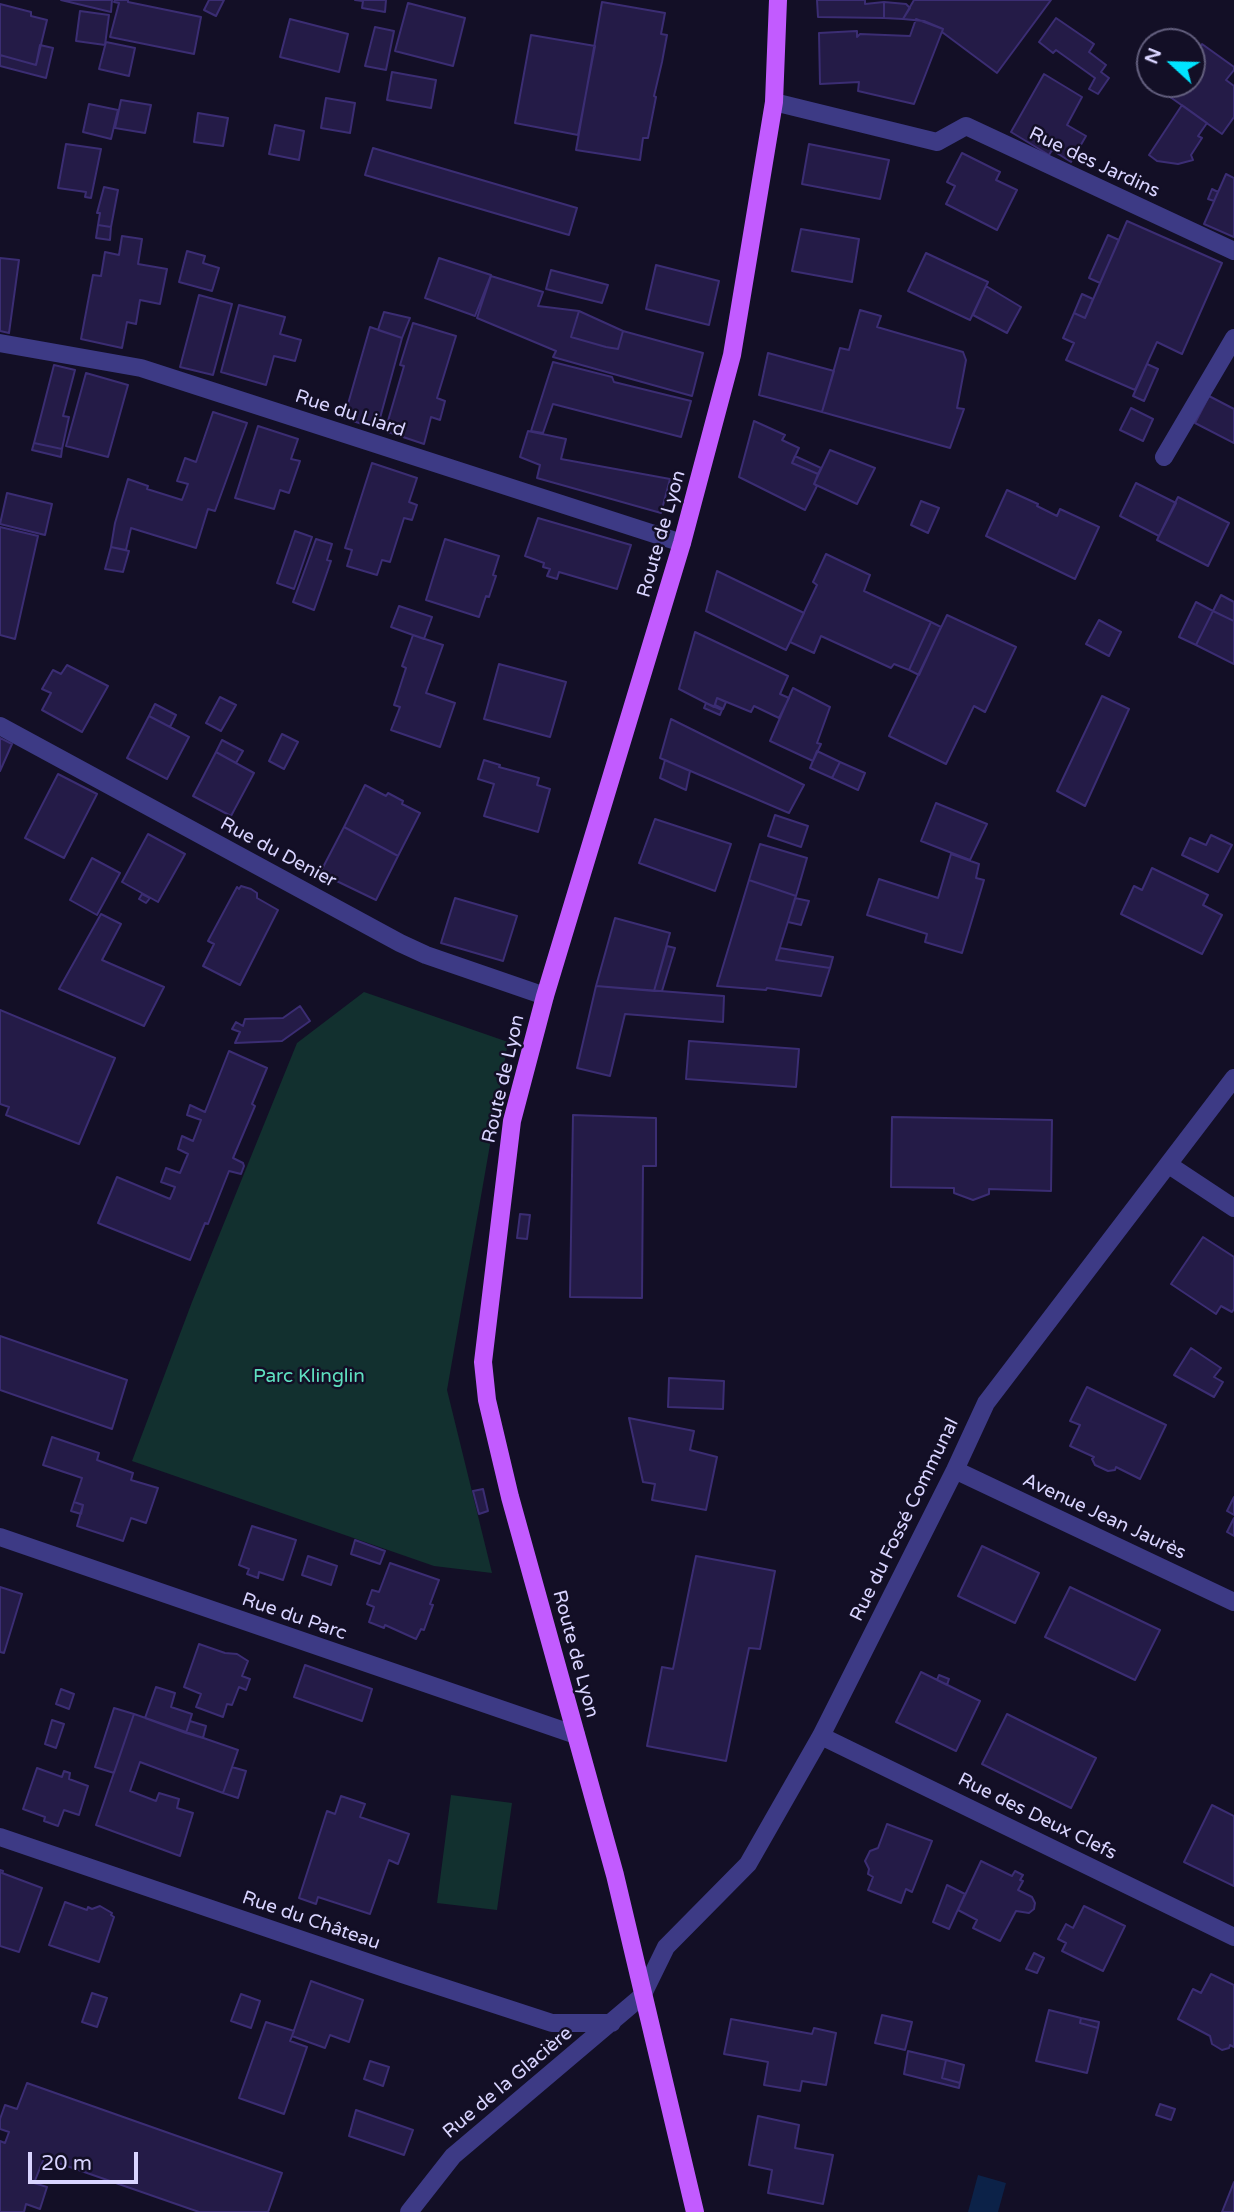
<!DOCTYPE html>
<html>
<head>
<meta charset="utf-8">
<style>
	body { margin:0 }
	#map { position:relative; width:1234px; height:2212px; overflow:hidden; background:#130f26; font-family:"Varela Round",sans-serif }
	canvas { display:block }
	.north { position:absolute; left:1136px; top:28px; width:70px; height:70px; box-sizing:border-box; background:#130f26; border:2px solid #625e7d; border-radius:50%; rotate:292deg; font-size:19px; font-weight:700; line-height:28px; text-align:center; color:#d9d4ff }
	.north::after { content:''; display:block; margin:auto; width:24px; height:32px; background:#00e5ff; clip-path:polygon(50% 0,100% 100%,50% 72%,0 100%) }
	.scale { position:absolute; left:28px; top:2152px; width:110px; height:32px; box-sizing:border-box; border:4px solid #d9d4ff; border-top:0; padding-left:9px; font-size:21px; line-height:24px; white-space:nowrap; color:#d9d4ff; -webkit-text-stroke:5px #130f26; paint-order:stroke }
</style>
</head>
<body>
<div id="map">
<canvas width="1234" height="2212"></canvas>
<div class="north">N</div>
<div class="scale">20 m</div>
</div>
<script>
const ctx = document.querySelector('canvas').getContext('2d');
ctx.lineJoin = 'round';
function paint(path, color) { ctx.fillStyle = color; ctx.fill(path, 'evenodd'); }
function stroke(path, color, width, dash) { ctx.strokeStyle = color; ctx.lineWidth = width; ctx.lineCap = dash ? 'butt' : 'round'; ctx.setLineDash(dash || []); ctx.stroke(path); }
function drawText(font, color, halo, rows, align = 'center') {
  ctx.font = font + ' "Varela Round",sans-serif'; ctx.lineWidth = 5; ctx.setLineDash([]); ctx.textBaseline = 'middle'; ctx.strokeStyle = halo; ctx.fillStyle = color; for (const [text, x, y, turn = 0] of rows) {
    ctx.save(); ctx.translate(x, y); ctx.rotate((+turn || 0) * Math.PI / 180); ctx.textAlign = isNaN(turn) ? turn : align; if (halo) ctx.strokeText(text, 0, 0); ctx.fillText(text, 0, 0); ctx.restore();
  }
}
paint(new Path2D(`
	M364,992L508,1042L447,1390L492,1573L434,1566L132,1461L192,1302L297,1043Z
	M451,1795L512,1803L497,1910L437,1903Z`), '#12302f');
paint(new Path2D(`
	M978,2175L1006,2183L998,2212H968Z`), '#0c2248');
const building = new Path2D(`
	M61,0H112L111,12Z
	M115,0H128V2L201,17L194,54L110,37L119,3L114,2Z
	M209,0H224L216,16L204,10Z
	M355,0H386L385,12L362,8L363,1Z
	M817,0H865V4L884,2V18L818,17Z
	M914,0H1051L997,73L942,32L943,29L924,21L903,19Z
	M602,2L665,13L661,34L667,35L662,62L654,96L656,97L648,138H643L640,160L576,150Z
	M884,2L906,4L910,8L903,19L884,18Z
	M408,3L465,18L453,66L395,51Z
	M0,4L31,12V16L47,20L36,65L0,55Z
	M80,11L109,15L105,45L76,41Z
	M1056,18L1094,44L1089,52L1106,65L1101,72L1109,78L1098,94L1089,89L1095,78L1056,50L1053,53L1039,42Z
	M290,19L348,34L339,72L280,57Z
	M916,19L943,29L914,104L858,91L859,82L820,84L819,33L857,31V37L860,34L910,36Z
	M375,27L394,31L386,70L365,66Z
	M531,35L595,46L578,135L515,123Z
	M106,42L135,48L129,76L99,69Z
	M1202,44L1234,67V70L1226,80L1234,86V117L1222,134L1166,94L1173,84H1192V58Z
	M40,45L53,48L46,78L0,66V55L36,65Z
	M392,72L436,80L431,108L387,100Z
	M1044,74L1082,97L1067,125L1086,136L1071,162L1052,150L1049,155L1011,132Z
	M326,98L355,103L350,133L321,128Z
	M121,100L151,105L145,133L115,128Z
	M89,104L118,110L111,139L83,132Z
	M1182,105L1207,123L1198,136L1202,138L1191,155L1193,160L1178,164L1157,161L1149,155Z
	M198,113L228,118L223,146L194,142Z
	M275,125L304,131L299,160L269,154Z
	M66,144L101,149L91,198L85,197L86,192L58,188Z
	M809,144L889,160L880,199L802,184Z
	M373,148L577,208L569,235L365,175Z
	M962,153L1000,172L996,180L1017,190L997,230L946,204L955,186L947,182Z
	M1226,174L1234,178V237L1204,224Z
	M104,187L118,190L111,227L98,225L100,213H97Z
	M1212,189L1218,192L1214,201L1208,199Z
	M1127,221L1222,263L1182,354L1157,342L1135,390L1066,360L1074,343L1063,338L1074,313L1085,318Z
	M98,225L111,227L110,240L96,238Z
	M801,229L859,239L852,282L792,271Z
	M1108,235L1119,240L1100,283L1089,278Z
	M122,236L142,239L138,264L167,269L160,304L140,300L136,324L127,322L122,348L81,339L93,275L101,276L105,252L119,255Z
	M187,251L205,256L203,263L219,268L212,291L179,282Z
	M926,253L988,282L970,320L908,291Z
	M0,258L19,260L9,333L0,331Z
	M439,258L491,275L475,316L425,298Z
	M656,265L719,281L709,325L646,309Z
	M551,270L608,285L602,303L546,289Z
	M491,276L543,292L538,306L579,311L571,337L606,347L618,349L623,331L703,353L692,396L553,357L556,351L477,318Z
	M986,286L1021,307L1007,333L973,315Z
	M1082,294L1093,299L1085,318L1074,313Z
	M199,295L232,304L213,375L180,367Z
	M239,305L285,317L280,334L301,340L295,361L274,356L266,385L221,372Z
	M860,310L881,316L877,327L963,352L966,360L957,408L964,409L950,448L822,412L840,348L849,350Z
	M579,311L623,331L618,349L606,347L571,337Z
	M384,312L410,318L402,338L378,330Z
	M413,323L456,336L437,398L445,401L440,420L431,417L424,444L385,431L404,366L400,365Z
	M370,327L402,338L377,429L344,418Z
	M768,353L834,371L822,412L759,395Z
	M553,362L612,377L614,382L691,401L681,437L553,404L543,433L531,431Z
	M1147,364L1158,369L1144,401L1133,396Z
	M54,365L75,370L63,416L69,417L62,449L34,443Z
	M86,373L128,385L108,457L66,446Z
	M1209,396L1234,409V443L1195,423Z
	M1131,408L1153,419L1143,441L1120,430Z
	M213,412L247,423L215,511L208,509L196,548L131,528L126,550L111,547L115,523L128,479L148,486L147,489L182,500L188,484L177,481L185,458L196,462Z
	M754,421L785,435L782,440L799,448L792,463L818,474L814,484L817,486L805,510L739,477Z
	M258,426L298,439L291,459L300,461L289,493L280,490L274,509L235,498Z
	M528,431L566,439L561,459L670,479L661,513L537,478L540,465L520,457Z
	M34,443L62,449L61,457L32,450Z
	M830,450L875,468L857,504L814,484Z
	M795,456L821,468L818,474L792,463Z
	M372,463L417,478L409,502L417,505L412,520L404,518L390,562L382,560L377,575L347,566L352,550L345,548Z
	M1136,483L1176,503L1159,536L1120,516Z
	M1007,490L1038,504L1037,506L1057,516L1060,509L1099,527L1075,579L986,536Z
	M7,493L52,504L45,535L0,524Z
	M1178,497L1229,523L1208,566L1157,540Z
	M921,501L939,508L928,533L911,525Z
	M538,518L631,545L617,589L559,572L557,579L547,576L550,569L543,567L544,563L525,556Z
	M0,527L38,536L15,639L0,635Z
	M295,531L312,537L294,589L277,583Z
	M316,539L332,544L327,560L331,561L314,610L293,602Z
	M445,539L499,556L493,575L496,576L489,597L486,596L479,617L426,600Z
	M111,547L129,551L123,572L105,569Z
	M826,554L870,575L864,591L931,622L909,670L894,664L891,668L821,636L814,653L790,642L817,585L813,582Z
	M717,571L804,613L786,650L706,611Z
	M1221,595L1234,602V621L1213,611Z
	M1196,602L1213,611L1196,645L1179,637Z
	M399,606L432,617L424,639L391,627Z
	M1213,611L1234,621V664L1196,645Z
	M947,615L1016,647L985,712L974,706L946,764L889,736Z
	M1099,620L1121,632L1109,656L1086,644Z
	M931,622L941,627L919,675L909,670Z
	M695,632L788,676L780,694L789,698L779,718L754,706L751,712L717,698L714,707L679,689Z
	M413,635L443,645L426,693L455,703L440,747L391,730L400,707L394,705L406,668L402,666Z
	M499,664L566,682L550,737L484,719Z
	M67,665L108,686L82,732L42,710L51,693L42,689L53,670L61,674Z
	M793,688L830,707L817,743L821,744L813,761L770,741Z
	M1102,696L1129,709L1085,806L1057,791Z
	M220,697L236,705L221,731L206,723Z
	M717,698L726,702L723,709L715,705Z
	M706,703L722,710L720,715L704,708Z
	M155,704L176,715L170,727L149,716Z
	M149,716L189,737L167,779L127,758Z
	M671,719L804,785L789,813L660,758Z
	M282,734L298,742L284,769L269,761Z
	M0,738L12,744L0,771Z
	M222,740L243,751L236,763L216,752Z
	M817,751L840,762L832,778L810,768Z
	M216,752L254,773L231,816L193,796Z
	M484,760L500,765L499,767L539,778L537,785L550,789L538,832L484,816L494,784L478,779Z
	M665,760L690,771L686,790L660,778Z
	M840,762L865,773L858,790L832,778Z
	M58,774L97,794L64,858L25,838Z
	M365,785L386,796L388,793L403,801L402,804L420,813L398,856L344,827Z
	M936,803L987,824L970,860L921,841Z
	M775,815L808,826L801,847L768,836Z
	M655,819L731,844L715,891L639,863Z
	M344,827L398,856L376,900L320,873Z
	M148,834L185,854L158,902L122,882Z
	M1211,835L1232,845L1218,872L1182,855L1190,838L1206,845Z
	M760,844L807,858L796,896L749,880Z
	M951,854L979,864L976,878L984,880L962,953L925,942L927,934L867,915L879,879L938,898Z
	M92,858L120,873L97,915L70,900Z
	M1152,868L1208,895L1203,905L1222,915L1202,954L1121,914L1134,886L1142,890Z
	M749,880L796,896L776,960L830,968L821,996L767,988L766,990L717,986Z
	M241,886L251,889L257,893V898L278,910L240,985L203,966L214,944L208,941L237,887L239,889Z
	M142,894L150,898L146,903L139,899Z
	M455,898L517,916L503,961L441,943Z
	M795,898L809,901L801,925L788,922Z
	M101,914L121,924L102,960L164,987L144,1026L59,989Z
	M615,918L670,933L654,991L596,986Z
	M667,946L675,948L662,991H654Z
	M780,948L833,957L830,968L776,960Z
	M596,986L724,996L723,1022L625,1014L610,1076L577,1068Z
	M300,1006L310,1021L282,1041L235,1043L240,1032L232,1029L236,1022L243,1026L245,1019L283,1018Z
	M0,1010L115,1058L79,1144L6,1115L9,1107L0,1104Z
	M689,1041L799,1049L796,1087L686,1079Z
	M229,1051L267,1068L252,1104L255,1106L233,1158L243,1163L244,1166L241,1174L229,1171L208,1224L205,1223L190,1260L98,1223L117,1177L170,1199L175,1187L161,1182L166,1168L180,1173L188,1154L178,1149L182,1136L193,1141L201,1120L187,1115L190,1105L205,1112Z
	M573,1115L656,1118V1166H643L642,1298L570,1297Z
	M892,1117L1052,1120L1051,1191L989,1189V1194L973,1200L954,1193V1188L891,1187Z
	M520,1214L530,1215L527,1239L517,1238Z
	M1203,1237L1234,1257V1309L1232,1312L1221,1306L1216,1314L1171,1284Z
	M0,1336L127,1380L112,1429L0,1390Z
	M1191,1348L1221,1368L1214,1377L1223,1382L1214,1397L1174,1375Z
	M669,1378L724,1381L723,1409L668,1407Z
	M1087,1387L1166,1425L1140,1479L1116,1467L1115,1470L1108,1471L1095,1465L1092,1459L1094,1457L1070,1446L1080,1425L1070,1421Z
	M629,1418L694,1431L690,1450L717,1457L706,1510L652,1500L655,1484L643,1482Z
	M52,1437L99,1453L97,1460L133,1473L131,1480L158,1488L146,1523L131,1518L123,1541L77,1526L83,1505L74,1502L82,1478L43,1465Z
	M483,1489L488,1511L479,1514L473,1491Z
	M1234,1497V1515L1227,1511Z
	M74,1502L83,1505L81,1514L71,1511Z
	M1234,1518V1536L1227,1532Z
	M252,1526L296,1540L283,1580L259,1572L258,1578L247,1574L249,1569L239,1565Z
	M355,1540L385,1551L380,1564L351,1554Z
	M982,1546L1039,1573L1015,1623L958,1596Z
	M308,1556L337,1566L331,1585L302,1575Z
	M696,1556L775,1571L760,1649L749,1648L726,1761L647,1746L662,1667L673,1669Z
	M390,1563L439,1580L430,1604L433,1605L424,1630L421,1629L416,1639L385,1625L384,1628L369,1622L374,1607L367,1604L372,1590L379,1592Z
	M0,1587L22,1594L4,1653L0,1652Z
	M1070,1587L1160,1630L1135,1680L1045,1637Z
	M199,1644L225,1653L237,1654L248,1661L242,1676L250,1679L246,1690L239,1687L232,1705L227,1704L223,1717L196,1707L201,1694L184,1687Z
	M305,1665L372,1689L362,1721L294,1697Z
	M921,1672L980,1701L956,1751L896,1722Z
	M939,1675L949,1679L947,1685L937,1680Z
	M156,1687L175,1693L171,1707L192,1714L186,1733L145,1718Z
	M61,1689L74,1694L69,1709L56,1704Z
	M114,1708L134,1714L114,1773L95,1767Z
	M134,1714L238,1750L223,1793L140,1762L130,1791L156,1801L159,1793L179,1799L177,1808L193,1813L180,1856L96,1825Z
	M1007,1714L1096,1758L1071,1808L982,1764Z
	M52,1720L64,1724L56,1748L45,1744Z
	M190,1721L206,1726L203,1738L186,1733Z
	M232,1767L246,1771L238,1798L223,1793Z
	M37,1768L62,1777L64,1771L70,1773L69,1779L88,1786L79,1815L64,1810L58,1826L44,1821L45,1817L23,1809Z
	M341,1796L365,1804L360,1817L409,1834L398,1864L389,1860L370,1914L318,1897L316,1904L299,1898L327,1811L335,1814Z
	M1212,1805L1234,1816V1886L1184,1862Z
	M887,1824L932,1841L912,1892L906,1889L901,1903L868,1890L873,1877L868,1874L869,1869L865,1861L870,1851L878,1848Z
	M981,1861L1012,1876L1015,1871L1023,1875L1020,1880L1023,1881L1018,1890L1032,1897L1035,1903L1034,1909L1029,1913L1016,1911L1000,1941L973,1928L977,1920L958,1910Z
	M0,1870L3,1871L2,1873L42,1888L19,1952L0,1946Z
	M947,1885L965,1894L949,1929L933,1922Z
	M65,1902L87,1910L88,1907L92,1909L100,1906L112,1913L111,1915L114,1917L99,1962L49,1945Z
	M1084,1906L1125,1926L1103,1971L1062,1951L1066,1943L1058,1939L1066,1924L1073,1928Z
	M1034,1953L1044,1958L1037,1973L1026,1969Z
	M1211,1974L1234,1985V2047L1230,2045L1229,2048L1222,2050L1212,2044L1210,2036L1178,2019L1193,1989L1201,1993Z
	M311,1981L363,2000L349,2042L330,2035L325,2048L292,2036Z
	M92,1993L107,1998L97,2027L82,2022Z
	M241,1994L260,2001L251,2028L231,2021Z
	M1049,2010L1081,2018L1080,2023L1098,2028L1087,2073L1036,2061Z
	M882,2015L912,2022L905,2050L875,2043Z
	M1081,2018L1099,2022L1098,2028L1080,2023Z
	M731,2019L812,2034L814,2028L836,2033L826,2085L802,2081L800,2091L764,2085L768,2062L724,2054Z
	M266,2022L294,2031L290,2041L307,2047L284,2114L239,2098Z
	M908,2051L946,2060L942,2078L960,2083L959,2088L904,2074Z
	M946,2060L964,2065L960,2083L942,2078Z
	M370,2061L389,2067L383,2086L364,2079Z
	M27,2083L282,2173L268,2212H199L44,2158L34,2183L47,2187L40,2209L26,2204L24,2212H0V2141L5,2143L9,2132L0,2129V2119L5,2105L17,2109Z
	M1160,2104L1175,2109L1171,2120L1156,2115Z
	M356,2110L413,2130L404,2155L349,2136Z
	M758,2116L799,2125L795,2148L833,2155L823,2204L768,2193L772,2170L749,2165Z
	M1234,2182V2212H1222Z`);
paint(building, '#241b47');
stroke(building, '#3b2d73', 2);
stroke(new Path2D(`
	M774,102L937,142L966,126L1234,251
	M0,343L141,368L682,543
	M1164,457L1234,338
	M0,726L400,943L426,955L545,996
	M1169,1165L1234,1208
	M955,1470L1234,1602
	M0,1537L576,1735
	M821,1736L1234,1937
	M0,1837L402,1974L552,2023H612
	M409,2212L453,2156L642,1996L666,1947L748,1864L821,1736L955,1470L986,1403L1234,1078`), '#3d3a85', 18);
stroke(new Path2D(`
	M695,2212L615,1875L510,1497L487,1400L483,1362L512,1121L545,996L682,543L732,355L774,102L778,0`), '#c25bff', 18);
drawText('19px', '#d9d4ff', '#130f26', [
	["Rue des Jardins",1094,163,25],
	["Rue du Liard",350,414,18],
	["Route de Lyon",662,534,-74],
	["Rue du Denier",278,853,28],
	["Route de Lyon",504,1079,-77],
	["Avenue Jean Jaurès",1104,1517,25],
	["Rue du Fossé Communal",905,1520,-64],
	["Rue du Parc",294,1617,19],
	["Route de Lyon",575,1654,75],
	["Rue des Deux Clefs",1037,1817,26],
	["Rue du Château",311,1921,19],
	["Rue de la Glacière",508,2083,-40]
]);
drawText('19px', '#5fe0c0', '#130f26', [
	["Parc Klinglin",309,1377]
]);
</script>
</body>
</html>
